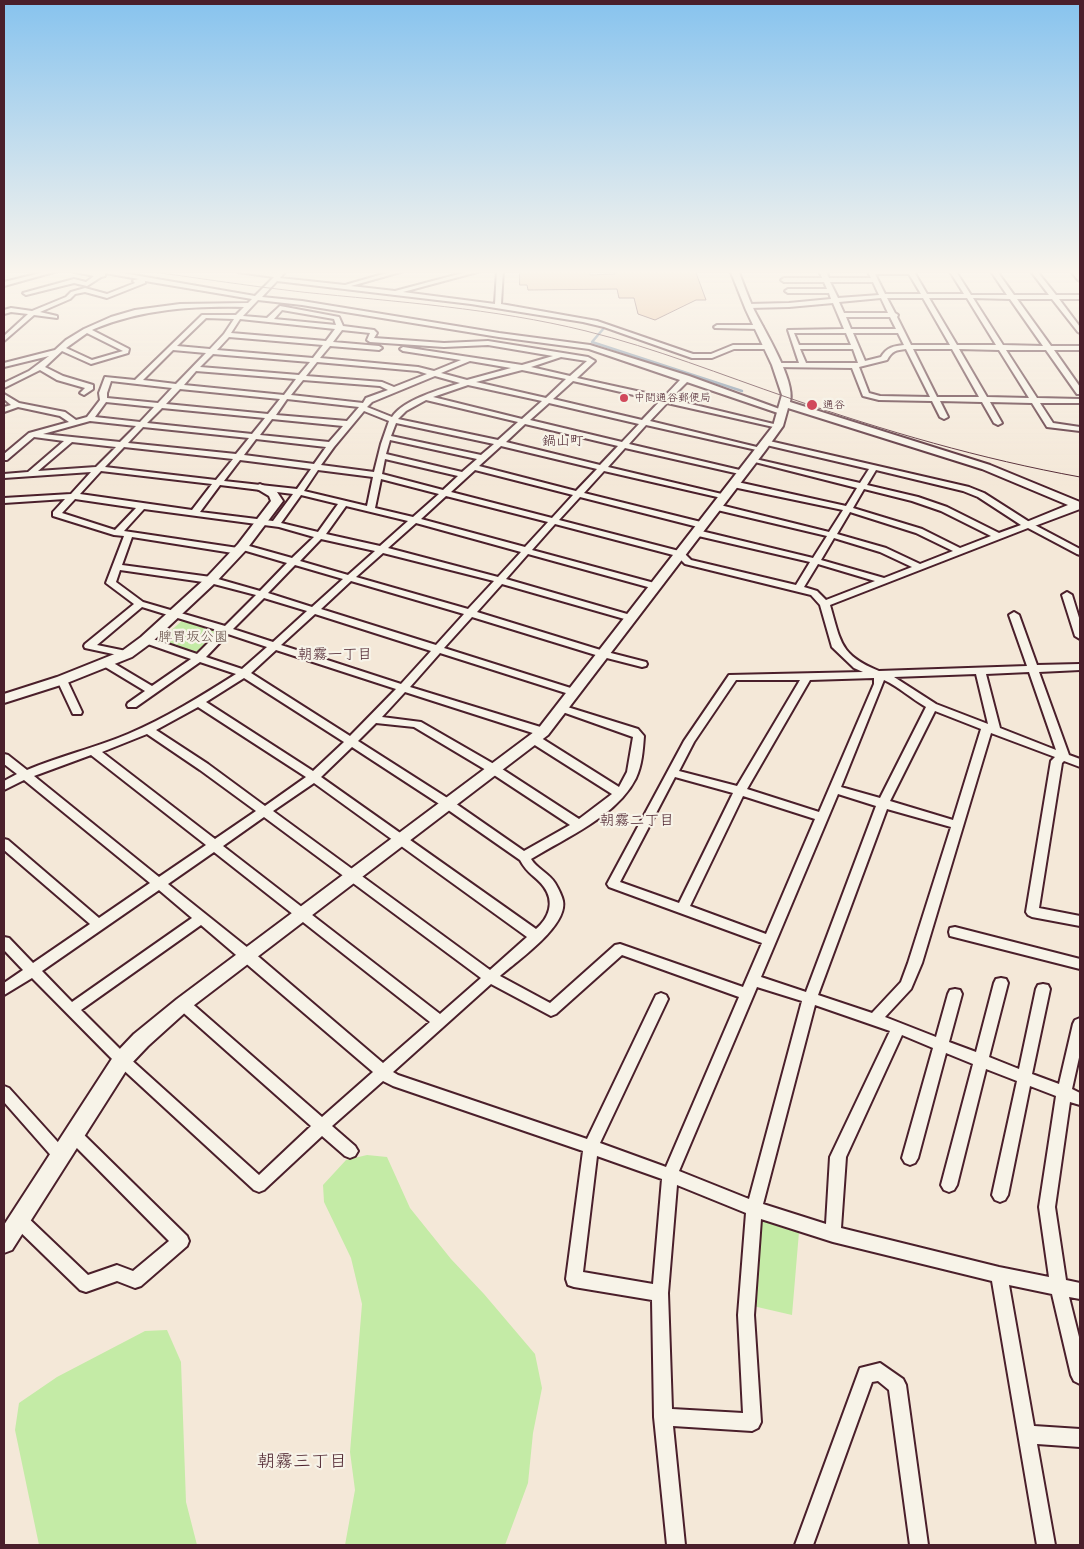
<!DOCTYPE html>
<html>
<head>
<meta charset="utf-8">
<style>
	body { margin:0 }
	#map { position:relative; width:1084px; height:1549px; overflow:hidden; background:#f4e8d8; font-family:"Playpen Sans",sans-serif }
	canvas { display:block }
	.frame { position:absolute; inset:0; border:5px solid #4a1f2b; pointer-events:none }
</style>
</head>
<body>
<div id="map">
<canvas width="1084" height="1549"></canvas>
<div class="frame"></div>
</div>
<script>
const ctx = document.querySelector('canvas').getContext('2d');
ctx.lineJoin = 'round';
function paint(path, color) { ctx.fillStyle = color; ctx.fill(path, 'evenodd'); }
function stroke(path, color, width, dash) { ctx.strokeStyle = color; ctx.lineWidth = width; ctx.lineCap = dash ? 'butt' : 'round'; ctx.setLineDash(dash || []); ctx.stroke(path); }
function drawText(font, color, halo, rows, align = 'center') {
  ctx.font = font + ' "Playpen Sans","Klee One",sans-serif'; ctx.lineWidth = 4.5; ctx.setLineDash([]); ctx.textBaseline = 'middle'; ctx.strokeStyle = halo; ctx.fillStyle = color; for (const [text, x, y, turn = 0] of rows) {
    ctx.save(); ctx.translate(x, y); ctx.rotate((+turn || 0) * Math.PI / 180); ctx.textAlign = isNaN(turn) ? turn : align; if (halo) ctx.strokeText(text, 0, 0); ctx.fillText(text, 0, 0); ctx.restore();
  }
}
paint(new Path2D(`
	M184,619L222,631L198,654L159,641Z
	M367,1155L387,1157L410,1208L451,1259L484,1294L535,1354L542,1388L533,1433L528,1483L505,1545H345L355,1490L350,1452L362,1304L351,1258L324,1202L323,1185L346,1160Z
	M762,1219L799,1232L792,1315L753,1306Z
	M167,1330L181,1362L186,1502L197,1545H39L15,1430L19,1403L57,1377L145,1331Z`), '#c4eba6');
stroke(new Path2D(`
	M604,328L592,342L742,391`), '#788fa6', 2.5);
const building = new Path2D(`
	M520,270H589L590,275L615,274L614,270H695L706,300H696L655,320L638,314L634,298H619L617,289L528,290L527,285H520Z`);
paint(building, '#e9be98');
stroke(building, '#4a1f2b', 1);
const minor = new Path2D(`
	M53,270H61L4,286V282Z
	M66,270H78L98,272L94,270H105L255,296L274,277L238,272L235,270L277,273L281,270H287L280,278L345,285L397,270H405L404,271L351,286L395,291L474,270H482L481,271L403,292L495,304L497,270H503L501,304L597,321L693,354H711L733,345H768L771,347L768,349H734L712,358H692L604,327L583,322L471,304L277,281L262,297L302,301L499,333L590,345L689,376L785,411L778,413L687,382L670,399L782,426L778,428L667,403L650,421L765,449L761,451L646,425L629,444L744,471V475L625,448L608,467L726,495V499L604,471L584,493L705,523V527L702,528L580,497L559,520L683,552L691,560L796,585L810,562L694,535L693,533L697,530L813,558L827,536L713,509L712,507L716,504L829,532L843,510L733,487L729,484L733,481L846,506L857,488L747,460L751,458L860,483L869,469L762,444L761,442L765,440L969,487L984,493L1031,523L1080,549V555L1077,554L1028,528L830,605C841,643 840,655 879,671L1027,666L1009,615L1014,612L1019,615L1037,665L1080,664V670L1039,672L1069,755L1080,759V767L1064,761L1062,763L1039,908L1080,916V926L1032,917L1028,915L1026,912L1051,761L1055,757L991,733L922,963L911,989L885,1017L936,1037L948,994L950,990L955,989L960,990L962,994L949,1042L976,1052L994,983L996,979L1001,978L1006,979L1008,983L989,1057L1019,1069L1036,989L1038,985L1043,984L1048,985L1050,989L1032,1074L1059,1084L1073,1024L1075,1020L1080,1018V1053L1072,1089L1080,1093V1105L1070,1102L1055,1207L1066,1280L1080,1283V1299L1069,1297L1080,1341V1384L1074,1381L1071,1375L1052,1294L1009,1285L1034,1426L1080,1429V1447L1037,1444L1055,1545H1037L992,1281L833,1242L761,1219L754,1315L761,1422L758,1428L752,1431L673,1426L685,1545H667L654,1417L652,1300L574,1287L568,1285L566,1279L583,1151L393,1086L383,1081L332,1126L355,1146L358,1151L355,1156L350,1158L345,1156L322,1136L264,1190L259,1192L254,1190L117,1064L32,978L4,995V983L23,970L4,950V937L9,938L33,963L90,924L4,850V839L8,840L99,918L150,883L24,780L4,790V781L17,774L4,764V754L8,755L27,770C60,756 95,748 128,734C166,718 201,696 236,674L200,662L136,707H128L127,705L128,703L145,691L102,665L101,663L102,661H110L152,686L191,659L142,642L141,640L142,638H150L197,654L220,631L142,607L97,645L131,652L132,654L131,656L127,657L85,648L84,646L85,644L134,604L106,583L124,536L114,535L53,516V512L65,499L4,503V498L71,494L91,472L4,478V474L28,472L64,441L34,437L7,460H4V454L29,433L69,422L60,416L18,407L4,412V407L11,405L4,399V394L19,403L65,412L76,420L87,417L100,400L99,393L105,377L135,380L202,315H236L244,307C192,306 143,309 94,329L92,330L129,349L128,353L91,364L62,351L45,367L63,376L93,385V389L84,395L80,393L85,388L57,380L40,370L4,388V383L29,371L49,356L4,367V363L55,350L66,340L84,329L111,317L135,310L180,304L248,303L252,299L145,281V283L107,298L85,292L75,294L70,299L40,312L57,316V318L34,315L4,341V336L28,314L11,312L4,314V310L11,308L32,311L66,297L71,292L85,288L107,294L135,283L133,281L134,280L139,279L105,273V276L101,277L87,286L74,283L26,295L23,293L74,279L86,282L94,276ZM258,300L302,305L499,337L589,349L680,380L664,397L577,378L595,361L588,357L488,341L444,343L374,338L377,333L374,330L343,326L339,317L280,306L267,318L243,316ZM282,310L334,319L336,325L274,319ZM206,318L234,319L224,334L210,349L177,346ZM240,319L335,329L326,341L231,333ZM342,330L370,333L367,340L370,342L444,347L488,345L553,356L522,365L403,347L400,349L403,351L461,360L434,371L418,367L320,358L330,346L379,350L382,348L379,346L333,342ZM87,333L123,351L92,360L66,348ZM229,337L323,345L313,358L217,350ZM173,350L206,353L176,384L143,380ZM213,354L310,362L299,375L200,367ZM561,357L587,361L570,376L531,367ZM470,361L511,368L467,380L441,373ZM317,362L418,371L427,374L394,387L382,382L306,376ZM522,370L566,379L546,398L476,382ZM196,371L296,379L284,395L184,385ZM435,376L460,383C441,389 403,400 392,417L367,407L372,402ZM303,380L380,386L388,390L366,398L363,403L291,395ZM111,381L172,388L158,403L107,398V393ZM573,381L660,401L642,420L553,399ZM468,385L542,401L522,419L433,397ZM180,389L280,399L268,414L166,404ZM287,399L359,407L347,421L276,415ZM426,400L518,422L498,440L398,419L406,411ZM106,402L154,407L140,422L95,417ZM549,403L639,424L622,442L530,420ZM162,408L265,418L252,434L147,423ZM364,411L389,421L381,444L374,472L321,465L334,447ZM272,419L343,426L329,442L260,435ZM90,421L136,426L120,442L43,434ZM396,423L494,444L481,455L391,436ZM525,424L618,446L600,465L506,442ZM143,427L249,438L236,454L128,443ZM256,439L326,447L314,464L244,455ZM390,440L477,459L462,472L386,454ZM72,442L116,447L96,467L38,471ZM501,446L597,469L576,491L479,466ZM124,447L233,459L216,480L105,467ZM385,459L458,476L443,490L382,474ZM240,460L311,469L297,489L224,481ZM318,470L373,477L367,506L304,491ZM475,470L573,495L552,518L451,492ZM876,470L963,491L978,497L1021,525L999,533L947,507L918,497L867,485ZM101,471L212,484L192,510L80,494ZM381,479L439,494L413,517L375,508ZM220,485L293,494L273,521L200,512ZM864,489L912,501L941,511L991,536L960,548L922,529L853,508ZM301,495L338,504L318,532L281,523ZM446,496L548,522L525,547L421,519ZM75,499L136,508L115,530L62,513ZM346,506L408,521L380,546L326,534ZM144,509L279,527L314,537L292,558L242,544L239,545L238,548L124,531ZM850,512L916,533L953,551L920,564L886,548L837,534ZM416,523L521,552L498,577L388,548ZM555,524L677,556L685,564L811,595L820,605L832,647L854,668L863,672L729,675L684,741L607,884L609,887L762,943L743,987L620,944L615,945L550,1003L500,976C517,961 568,926 563,901C562,896 558,888 555,883C549,873 537,869 531,859C567,837 617,816 636,778C642,765 643,750 644,736L638,729L561,705L556,708L557,710L633,737L627,772L619,787L538,736H530L529,739L530,742L612,794L579,819L499,767L421,722L382,717L405,692L539,735H547L548,732L547,729L410,687L440,653L569,694H577L578,692L577,690L444,648L472,617L599,656L642,667L646,666L647,664L646,662L607,652L477,612L502,584L628,620H634L636,618L634,616L506,579L528,554L655,589L660,586L658,584L532,550ZM132,537L239,554L242,553L243,550L287,563L260,591L211,577L122,565ZM834,538L880,552L912,567L884,578L821,560ZM321,539L375,551L348,575L300,561ZM383,553L494,581L468,609L356,577ZM818,564L875,581L826,600L817,591L804,587ZM295,565L343,579L312,607L268,593ZM120,570L210,583L256,595L225,626L143,602L116,582ZM351,581L464,614L436,645L321,609ZM264,598L307,611L273,642L233,629ZM315,614L431,651L401,684L281,645ZM228,634L267,647L242,669L206,657ZM276,650L396,689L350,736L251,673ZM1029,672L1056,750L1000,728L986,674ZM976,674L988,724L936,704L894,677ZM244,678L344,742L313,771L206,702ZM874,678V684L819,812L747,789L810,680ZM736,680H800L737,786L679,771L694,742ZM884,680C899,687 912,699 926,707L880,798L841,787ZM198,707L306,777L265,806L208,764L156,730ZM935,711L981,729L953,820L890,801ZM376,723L414,727L491,773L570,825L524,851L452,801L358,741ZM147,734L200,770L256,811L215,839L102,752ZM352,747L444,807L520,860C528,875 536,876 544,887C555,902 549,918 536,929L321,777ZM91,755L206,845L159,877L34,776ZM675,777L733,793L679,903L620,882ZM314,783L527,937L490,970L273,811ZM838,794L876,806L806,992L761,977ZM743,796L815,819L766,934L690,906ZM887,809L951,827L908,963L901,982L872,1013L818,995ZM264,817L481,978L440,1014L223,846ZM214,852L430,1022L383,1063L253,952L168,884ZM159,890L192,918L72,1002L42,971ZM201,925L373,1072L322,1117L188,1000L183,998L178,1000L176,1004L178,1008L311,1126L259,1175L127,1056L81,1010ZM622,955L739,997L666,1167L600,1143L668,999L666,995L661,993L656,995L587,1139L398,1075L393,1072L491,984L551,1016L556,1014ZM757,987L802,1001L749,1199L679,1171ZM815,1005L890,1031L830,1157L826,1224L763,1204ZM902,1035L933,1048L902,1158L905,1163L910,1165L915,1163L918,1158L946,1053L973,1064L941,1185L944,1190L949,1192L954,1190L957,1185L986,1069L1017,1081L992,1195L995,1200L1000,1202L1005,1200L1008,1195L1030,1086L1056,1096L1039,1207L1049,1277L999,1267L841,1228L846,1157ZM597,1156L662,1179L653,1284L583,1272ZM677,1185L746,1213L738,1315L743,1413L672,1409L668,1293Z
	M819,270H825L829,278H871L867,270H913L927,294H964L949,270H955L971,295H1007L990,270H996L1014,295H1049L1030,270H1036L1056,295H1080V299H1059L1080,327V333L1078,332L1052,299H1017L1051,346H1080V350H1054L1080,387V394H1077L1046,350H1006L1037,398L1080,399V403H1040L1053,423L1080,427V431L1047,427L1032,403L990,402L1002,423L998,425L994,423L982,402L940,401L948,417L944,419L940,417L932,401L879,400L863,396L852,368L774,367V363H799L788,330L844,329L833,303L789,307L749,308L746,306L749,304L789,303L831,299L829,293H788L785,291L788,289H827L824,282H784L781,280L784,278H822ZM875,274H909L921,294H885ZM830,282H873L879,295L838,298ZM881,298L888,313H844L839,302ZM887,298H923L950,345H911L897,317L898,315L895,313ZM929,298H967L996,345H957ZM973,298L1010,299L1043,346L1003,345ZM846,317H890L896,329H851ZM794,333H846L851,345H799ZM853,333H898L904,345C894,346 887,347 881,357L865,361ZM800,349H853L858,363H806ZM906,349L930,397L880,396L869,393L859,367L887,360C892,351 896,350 906,349ZM913,349H952L979,397H937ZM959,349L999,350L1029,398L987,397Z
	M1070,270H1076L1080,275V281L1078,280Z
	M717,325H760L763,327L760,329L715,328L714,327Z
	M1067,592L1072,595L1080,621V639L1075,636L1062,595Z
	M62,677L67,680L82,712L81,714H73L72,712L57,680Z
	M955,927L1080,959V969L950,936L949,932L950,928Z
	M4,1086L9,1088L65,1150L68,1155L65,1160L60,1162L55,1160L4,1102Z
	M73,1127L78,1129L187,1236L189,1241L187,1246L141,1286L135,1288L117,1281L86,1292L80,1290L12,1224L10,1219L12,1214L18,1212L24,1214L88,1275L117,1265L133,1271L169,1241L68,1139L66,1134L68,1129Z
	M880,1363L903,1379L906,1385L928,1545H910L889,1390L878,1381L872,1382L813,1545H795L860,1368Z`);
const tertiary = new Path2D(`
	M730,270H738C743,283 748,297 754,310C764,330 796,381 790,402L990,465L1080,502V509L1032,527H1024L1022,525L1024,523L1068,505L982,469L788,408L783,426L765,451L548,735L189,1009L148,1046L129,1066L12,1250L4,1253V1225L115,1054L134,1034L177,999L538,729L773,426L782,395L772,365L746,310Z
	M260,484L277,492L283,501L246,550L215,583L151,643L132,657L67,683L4,703V694L57,677L122,651L141,637L207,577L238,544L271,501L269,496L254,487Z`);
stroke(minor, '#4a1f2b', 4);
stroke(tertiary, '#4a1f2b', 4);
paint(minor, '#f7f3e8');
paint(tertiary, '#f7f3e8');
stroke(new Path2D(`
	M138,270C193,277 247,286 302,292C397,302 493,308 586,331C655,348 722,375 789,398C885,431 981,459 1080,477`), '#4a1f2b', 1);
const sky = ctx.createLinearGradient(0, 0, 0, 486);
sky.addColorStop(0, '#87c3ee');
sky.addColorStop(0.56, '#faf5ed');
sky.addColorStop(1, '#faf5ed00');
ctx.fillStyle = sky;
ctx.fillRect(0, 0, 1084, 486);
for (const [x, y, r, color] of [
	[624,398,5,"#d1495b"],
	[812,405,6,"#d1495b"]
]) { const dot = new Path2D(); dot.arc(x, y, r, 0, 2 * Math.PI); ctx.fillStyle = color; ctx.fill(dot); stroke(dot, '#f7f3e8', 2); }
drawText('11px', '#4a1f2b', '#f7f3e8', [
	["中間通谷郵便局",634,398],
	["通谷",823,405]
], 'left');
drawText('14px', '#4a1f2b', '#f7f3e8', [
	["鍋山町",563,441]
]);
drawText('14px', '#68524a', '#f7f3e8', [
	["脾胃坂公園",193,637]
]);
drawText('15px', '#4a1f2b', '#f7f3e8', [
	["朝霧一丁目",335,655],
	["朝霧二丁目",637,821]
]);
drawText('18px', '#4a1f2b', '#f7f3e8', [
	["朝霧三丁目",302,1462]
]);
</script>
</body>
</html>
